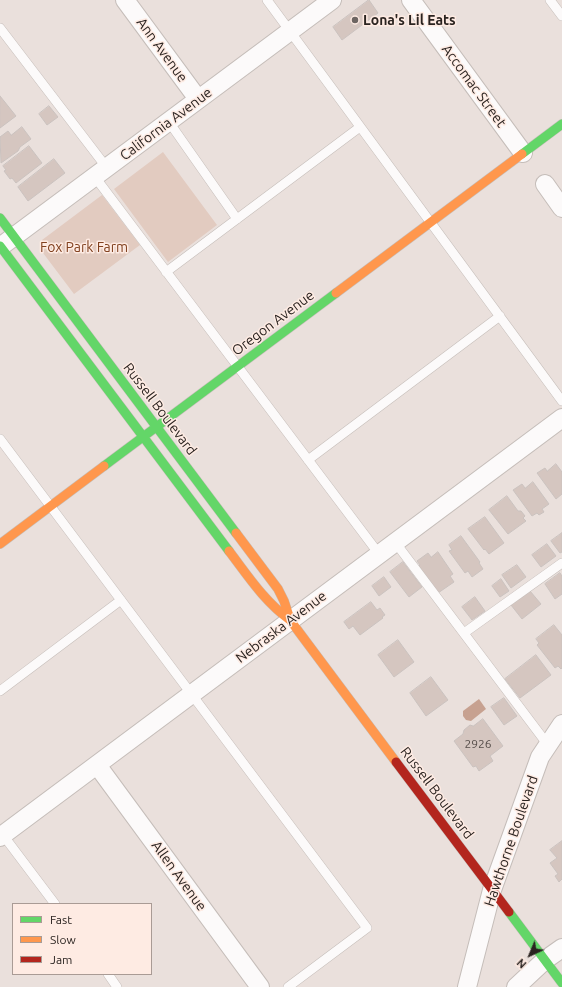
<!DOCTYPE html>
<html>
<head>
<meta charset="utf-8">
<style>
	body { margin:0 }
	#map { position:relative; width:562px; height:987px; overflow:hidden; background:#eae0dc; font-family:Ubuntu,sans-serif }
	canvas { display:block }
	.legend { position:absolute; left:12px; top:903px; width:140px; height:72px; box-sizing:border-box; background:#feebe3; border:1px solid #a99b95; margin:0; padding:5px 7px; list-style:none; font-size:12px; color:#2a2320 }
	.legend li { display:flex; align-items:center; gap:8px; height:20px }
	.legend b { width:20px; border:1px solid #a99b95 }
	.north { position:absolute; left:510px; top:935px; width:40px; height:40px; -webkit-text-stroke:3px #feebe3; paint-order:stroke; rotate:224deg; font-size:11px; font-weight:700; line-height:16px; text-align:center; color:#2a2320 }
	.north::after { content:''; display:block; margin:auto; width:14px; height:18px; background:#2a2320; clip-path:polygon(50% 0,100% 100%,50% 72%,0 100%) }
</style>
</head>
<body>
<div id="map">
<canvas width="562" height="987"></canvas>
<ul class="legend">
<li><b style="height:5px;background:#63d668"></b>Fast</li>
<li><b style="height:5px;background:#ff974d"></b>Slow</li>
<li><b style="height:5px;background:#b3261e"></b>Jam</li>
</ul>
<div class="north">N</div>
</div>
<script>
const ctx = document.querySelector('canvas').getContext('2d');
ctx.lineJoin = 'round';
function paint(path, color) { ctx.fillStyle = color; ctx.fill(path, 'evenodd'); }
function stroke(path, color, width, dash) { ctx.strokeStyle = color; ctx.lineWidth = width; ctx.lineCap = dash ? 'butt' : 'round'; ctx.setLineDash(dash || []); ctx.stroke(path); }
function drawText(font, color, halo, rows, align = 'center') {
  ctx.font = font + ' Ubuntu,sans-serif'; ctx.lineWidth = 3; ctx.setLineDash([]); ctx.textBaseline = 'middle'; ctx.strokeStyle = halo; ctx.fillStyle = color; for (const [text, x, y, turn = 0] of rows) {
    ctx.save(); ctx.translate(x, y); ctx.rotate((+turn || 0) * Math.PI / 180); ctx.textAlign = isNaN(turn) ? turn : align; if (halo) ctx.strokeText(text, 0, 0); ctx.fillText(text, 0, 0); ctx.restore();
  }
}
paint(new Path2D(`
	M163,152L217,225L168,262L114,189Z
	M102,195L140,245L74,294L40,249L42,240Z`), '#e2cbc0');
paint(new Path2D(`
	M479,699L486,709L471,721L466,720L463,716V711Z`), '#c7a190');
const building = new Path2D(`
	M369,0L378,13L342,40L333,27Z
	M0,96L16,116L0,128Z
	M49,106L58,117L47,125L39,114Z
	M22,127L31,139L20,147L18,151L1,163L0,137L8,131L11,135Z
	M29,146L42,163L16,183L12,178L10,179L4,171L6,170L3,166Z
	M54,159L65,173L28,201L18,187Z
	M556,464L562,472V494L556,499L537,473L545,468L547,471Z
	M533,482L549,504L542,509L544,512L539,515L537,513L532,516L513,490L522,484L525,488Z
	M507,496L518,511H521L525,516L523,518L526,521L508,534L489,510Z
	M485,517L504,543L489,554L485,549L484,550L468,529Z
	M562,533V552L560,553L551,541Z
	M461,536L480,562L479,563L483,569L472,577L468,571L465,573L449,551L452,550L449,545Z
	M547,544L556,556L541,567L532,555Z
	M438,552L453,574L450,576L454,582L438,593L419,566L420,565L417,561L428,553L431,557Z
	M403,562L422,587L409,597L390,572Z
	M517,565L526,577L511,588L502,575Z
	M560,573L562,576V594L555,599L545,584Z
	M384,577L391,587L379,596L372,586Z
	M501,579L509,591L500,597L492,586Z
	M530,591L541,604L522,619L511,605Z
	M475,597L485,611L472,620L462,607Z
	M371,602L377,610L380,608L385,615L382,617L383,618L360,635L353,626L349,629L344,622Z
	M554,625L562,635V668L561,669L558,666L555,668L537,645L539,643L536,639Z
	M398,640L414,662L394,677L378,655Z
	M536,655L551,675L520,698L505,679Z
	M431,677L448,700L426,716L410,693Z
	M504,698L517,716L504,725L491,707Z
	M483,719L503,746L490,756L493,761L479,771L476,766L473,767L454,741L463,734L464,730L470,725L473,726Z
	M562,841V879L559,882L555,876L558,874L550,863L557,858L550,850Z`);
paint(building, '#d5c6c0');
stroke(building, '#cac2bf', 1);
const lane = new Path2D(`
	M267,0L562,401
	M550,0L562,16
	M0,28L107,168
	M169,122L237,219
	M95,177L379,554
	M166,272L360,127
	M0,439L367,928L288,987
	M308,460L500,316
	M395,542L548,745
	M464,633L562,563
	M0,691L121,600
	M3,835L55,904
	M108,974L117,987`);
const street = new Path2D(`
	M125,0L198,99
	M411,0L523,153
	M545,184L562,208
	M4,244L332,0
	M97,765L260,987
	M0,837L562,418
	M467,987L492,890L540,757L562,724
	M516,987L545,960L562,948`);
const fast = new Path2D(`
	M522,154L562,124
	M0,218L236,533
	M0,246L229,551
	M104,466L336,293
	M509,912L562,983`);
const slow = new Path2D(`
	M336,293L522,154
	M236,533L278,589L284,601L290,619
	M0,544L104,466
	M229,551C248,576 264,601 290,620L396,762`);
const jam = new Path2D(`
	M396,762L509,912`);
stroke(lane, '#c5bdb9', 10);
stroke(street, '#c5bdb9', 20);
stroke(fast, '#c5bdb9', 10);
stroke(slow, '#c5bdb9', 10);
stroke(jam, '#c5bdb9', 10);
stroke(lane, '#fcfafa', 9);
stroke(street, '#fcfafa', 18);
stroke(fast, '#63d668', 9);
stroke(slow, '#ff974d', 9);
stroke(jam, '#b3261e', 9);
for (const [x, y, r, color] of [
	[355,20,4,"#6d6562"]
]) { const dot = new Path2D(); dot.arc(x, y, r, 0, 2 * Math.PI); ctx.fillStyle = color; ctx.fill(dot); stroke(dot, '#feebe3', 1.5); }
drawText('12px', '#564e4a', null, [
	["2926",478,744]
]);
drawText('bold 14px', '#2a2320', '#feebe3', [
	["Lona's Lil Eats",363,20]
], 'left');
drawText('14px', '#2a2320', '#feebe3', [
	["Ann Avenue",162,50,54],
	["Accomac Street",474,86,54],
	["California Avenue",166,124,-37],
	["Oregon Avenue",273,323,-37],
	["Russell Boulevard",160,409,53],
	["Nebraska Avenue",281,627,-37],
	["Russell Boulevard",437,793,53],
	["Hawthorne Boulevard",511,841,-71],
	["Allen Avenue",179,876,54]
]);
drawText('14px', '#81411f', '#feebe3', [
	["Fox Park Farm",84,247]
]);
</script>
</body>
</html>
